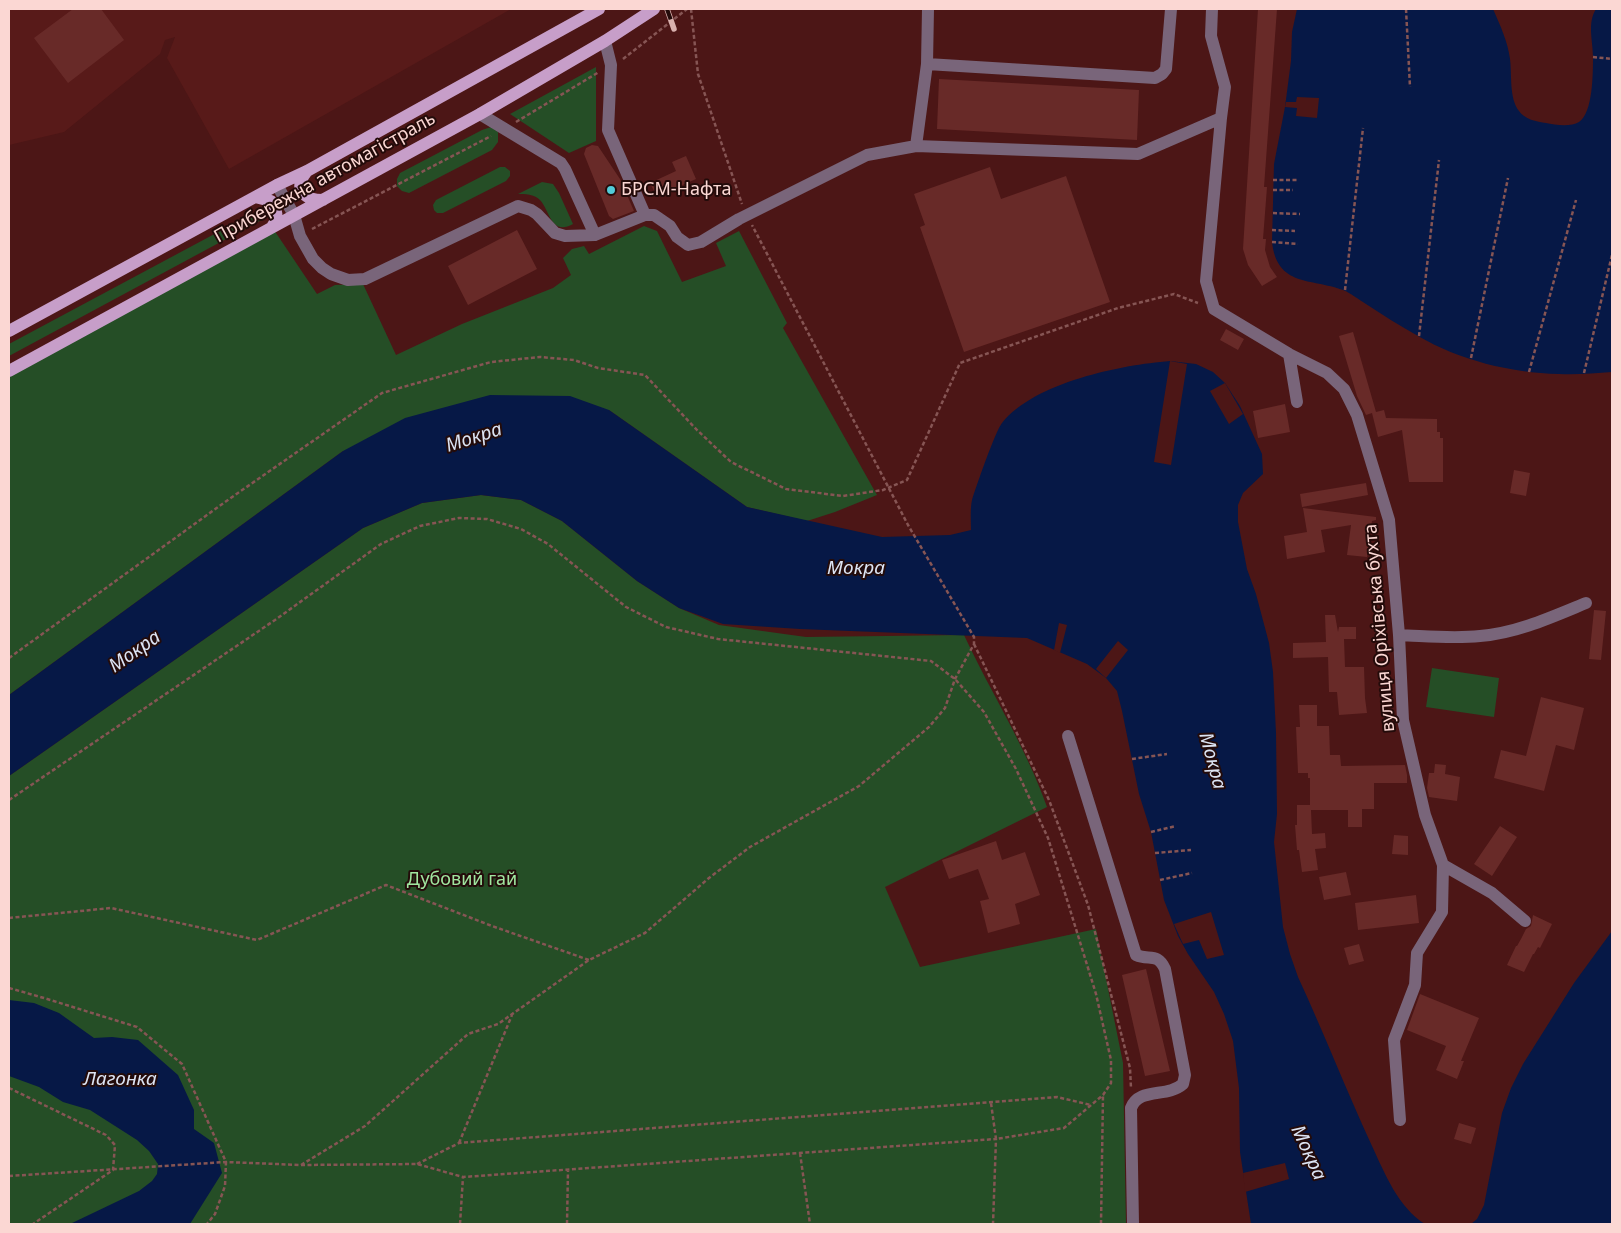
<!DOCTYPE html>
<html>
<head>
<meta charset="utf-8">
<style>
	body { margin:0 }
	#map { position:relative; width:1621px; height:1233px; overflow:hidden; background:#4c1616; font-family:"Noto Sans",sans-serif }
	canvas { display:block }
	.frame { position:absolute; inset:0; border:10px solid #fbd7d3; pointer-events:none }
</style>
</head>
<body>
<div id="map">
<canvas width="1621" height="1233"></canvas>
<div class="frame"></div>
</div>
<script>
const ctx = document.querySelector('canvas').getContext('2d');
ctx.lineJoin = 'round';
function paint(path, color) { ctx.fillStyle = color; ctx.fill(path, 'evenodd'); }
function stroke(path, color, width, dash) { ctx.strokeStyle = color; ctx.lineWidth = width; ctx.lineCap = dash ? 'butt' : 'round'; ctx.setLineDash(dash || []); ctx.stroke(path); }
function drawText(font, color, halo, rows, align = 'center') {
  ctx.font = font + ' "Noto Sans",sans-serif'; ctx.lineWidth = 4; ctx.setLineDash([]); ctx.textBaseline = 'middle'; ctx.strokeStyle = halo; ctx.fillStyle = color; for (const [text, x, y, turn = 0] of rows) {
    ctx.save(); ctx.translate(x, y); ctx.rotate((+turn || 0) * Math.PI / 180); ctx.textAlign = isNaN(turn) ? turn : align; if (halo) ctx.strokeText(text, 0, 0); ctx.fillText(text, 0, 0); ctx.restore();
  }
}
paint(new Path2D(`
	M9,9H511L229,169L167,58L175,37L165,40L160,54L64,132L9,145Z`), '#581a19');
paint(new Path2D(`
	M596,67V141L569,153L510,114Z
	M491,127L498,132V142L492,150L409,193L402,191L397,186V179L400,173L482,130Z
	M500,167H505L510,171V176L506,181L443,213H437L434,210L433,205L436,200Z
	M542,182L553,184L559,193L573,224C551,236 550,211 540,200C534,194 525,194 518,194Z
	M263,208H268L270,212L267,217L9,356V344Z
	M644,226L657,231L682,282L726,266L716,243L739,231L787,323L783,328L877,495L835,512L807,521L747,507L609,410L343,451L9,695V370L272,227L317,294L335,285L363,284L396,355L462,324L553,288L571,275L563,258L572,249L584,246L589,254Z
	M481,495L521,500L562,521L637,581L679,608L719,625L806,637L964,635C991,693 1026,747 1047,807L885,887L920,967L1096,929L1123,1063L1126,1224H9V776L363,528L422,503Z
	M1432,668L1499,678L1494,717L1426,707Z`), '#254e26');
paint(new Path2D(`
	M1297,9H1493C1500,25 1508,42 1510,59C1512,75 1509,98 1519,111C1524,119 1537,122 1546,123C1555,125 1571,127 1579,122C1593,113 1593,73 1593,57C1593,41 1587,23 1596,9H1612V372C1595,373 1577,375 1559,374C1511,373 1459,360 1418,336C1400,326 1383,315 1366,304C1359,300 1351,293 1343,290C1311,278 1277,287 1272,242L1274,164L1285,107L1291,61L1292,32Z
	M1170,361L1196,364L1213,372L1225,383L1240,406L1262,454L1263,474L1243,493L1238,505V522L1247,569L1256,594L1269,643L1273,672L1276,733L1277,814L1274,842L1283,927L1290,954L1298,977C1324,1033 1346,1090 1372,1146C1385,1174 1398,1207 1425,1224H1251L1240,1152L1239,1088L1233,1041L1224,1014L1214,992L1188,954L1178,936L1164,900L1151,832L1139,794L1122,711L1117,691L1106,678L1087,664L1027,638L800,629L723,624L679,608L637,581L562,521L521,500L481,495L422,503L363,528L9,776V695L343,451L405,418L490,395L570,396L609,410L747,507L882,537L950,535L971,530C971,521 970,509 972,500C976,487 995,432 1002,423C1035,382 1121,365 1170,361Z
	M1612,931V1224H1471L1477,1219L1484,1205L1502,1113L1511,1088L1523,1064L1574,983Z
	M9,1000L34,1003L59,1013L94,1038L112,1037L138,1040L178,1075L194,1110V1129L214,1143L222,1173L190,1224H70L139,1191L152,1181L157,1174L158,1164L149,1151L137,1140L90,1110L63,1102L39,1087L9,1076Z`), '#061846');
paint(new Path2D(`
	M1297,97L1319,98L1317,118L1296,116L1297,108L1285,107L1286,102H1296Z
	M1170,361L1187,364L1171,465L1154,462Z
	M1225,383L1243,414L1229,424L1210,391Z
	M1059,623L1067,625L1060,653L1054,650Z
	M1118,641L1128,650L1106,678L1096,669Z
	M1211,912L1224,955L1207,959L1199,940L1183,944L1174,924Z
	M1285,1163L1289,1179L1245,1192L1243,1173Z`), '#4c1616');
paint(new Path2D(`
	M73,9H101L124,40L68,83L34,38Z
	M1258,9H1277L1264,187H1267L1263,239H1266L1265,250L1270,267L1277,277L1262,286L1248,265L1243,249Z
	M939,79L1139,90L1137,140L937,129Z
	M592,145L598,146L620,179L634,211L613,219L609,216L584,154L586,148Z
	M686,156L696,179L660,195L659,191L655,193L650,183L676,171L672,162Z
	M990,167L1001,199L1066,176L1110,302L964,352L920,227L925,225L914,194Z
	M517,230L537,269L468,305L448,266Z
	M1226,329L1244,339L1238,350L1220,340Z
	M1353,332L1376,412L1384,410L1386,418L1437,419V432H1440V438H1443V482H1409L1402,430L1378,437L1372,413L1366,415L1357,396L1339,336Z
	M1285,404L1290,432L1258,438L1253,411Z
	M1514,470L1530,473L1526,496L1510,493Z
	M1366,483L1368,495L1302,507L1300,494Z
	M1303,508L1376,517V520L1372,521L1367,557L1347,555L1351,525L1321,530L1325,552L1287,559L1284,536L1307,532Z
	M1594,610L1606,611L1601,660L1589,659Z
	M1325,615H1335L1338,632L1339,627H1356V639H1344L1345,667H1364L1365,698L1367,713L1339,715L1337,692H1329L1328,657L1293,658V643L1326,642Z
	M1541,697L1584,708L1574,750L1556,745L1544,791L1494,778L1501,750L1526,756Z
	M1299,705H1317V726H1329L1330,755H1340L1341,766L1405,765L1407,775V783H1374V809H1362V827H1348V810H1311L1312,834L1325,833L1326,848L1315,849L1318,870L1302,872L1299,850H1297L1295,825H1297V805H1310V778H1308V773H1298L1296,727H1300Z
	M1435,764L1446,765L1445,774L1460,777L1457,801L1429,797L1427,788L1429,773H1434Z
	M1500,826L1517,837L1492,876L1474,864Z
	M1394,835L1408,836V855L1392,854Z
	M996,841L1002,860L1025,852L1040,895L1015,904L1020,924L988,933L980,901L989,899L978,869L949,879L942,860Z
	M1346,872L1351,895L1324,900L1319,877Z
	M1416,895L1419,923L1358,930L1355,903Z
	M1533,915L1552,924L1540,948L1538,947L1534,954H1533L1524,972L1507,965L1516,946H1517L1521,939L1526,929L1531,926Z
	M1359,944L1364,961L1349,965L1344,948Z
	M1146,969L1170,1071L1145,1076L1122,975Z
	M1420,994L1479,1018L1461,1061H1464L1457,1079L1436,1070L1446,1046L1407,1030Z
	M1459,1123L1476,1128L1471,1144L1454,1139Z`), '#682a28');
stroke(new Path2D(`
	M691,9L698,74L742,204
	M1406,9L1410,87
	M1593,57L1612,59
	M623,59L687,9
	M516,122L599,72
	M1273,180H1299
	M1273,190H1293
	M1273,213L1300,214
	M312,229L491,136
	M1272,230L1295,231
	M1272,242L1298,244
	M1345,290L1363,128
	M1419,336L1439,160
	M1471,358L1508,178
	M1529,372L1576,200
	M1584,373L1612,255
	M974,644L1049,800L1088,905L1130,1068L1131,1088
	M9,658L225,502L382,393L491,362L540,357L574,360L598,368L645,375L697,430L731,462L786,489L843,496L883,490L907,480L960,363L1118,308L1174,294L1198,303
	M1132,759L1167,754
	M9,800L275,620L381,544L420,526L459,518L487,519L521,529L548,544L626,607L666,627L718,639L931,661L955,679L984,712L1016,769L1048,838L1096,994L1111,1060V1083L1103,1095L1064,1128L996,1139L991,1103
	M1151,832L1176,826
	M1155,853L1191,850
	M1160,880L1192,873
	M9,918L111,908L257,940L386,885L492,926L589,960
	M9,988L44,998L137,1027L182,1064L226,1162L225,1186L215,1214L207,1224
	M9,1088L106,1135L115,1145L113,1170L33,1224
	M459,1143L512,1015
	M800,1153L810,1224
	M417,1164L459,1143L1057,1097L1091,1105
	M301,1165L365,1126L468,1034L498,1024L589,960L645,933L709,878L750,847L859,786L929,727L945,708L955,679L974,644V637L908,525L752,225
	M9,1176L226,1162L301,1165L417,1164L463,1177L996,1139L993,1224
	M460,1224L463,1177
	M567,1224L568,1170
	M1101,1224L1103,1095`), '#865554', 2.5, [4, 2.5]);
stroke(new Path2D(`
	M1212,9L1211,36L1225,87L1221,118L1206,281L1214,309L1289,354L1327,373L1344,389L1357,415L1389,520L1399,635L1403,720L1425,815L1443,865L1492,893L1525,921
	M605,41L611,65L608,130L645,215
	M927,64L1155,78L1162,74L1166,69L1171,9
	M480,114L561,163L565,169L595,235
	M916,146L927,64L928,9
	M277,185L294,215L300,236L313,259L322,268L331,274L348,280L365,279L518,206L531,210L537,214L555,233L565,236L595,235L645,215H654L670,226L677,237L688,245L701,242L739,219L867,155L916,146L1138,154L1221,118
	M1289,354L1297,402
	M1399,635C1426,636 1453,639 1480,636C1517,633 1552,617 1586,603
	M1068,736L1136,955C1149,961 1157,952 1165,969L1185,1075L1183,1084C1167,1098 1139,1087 1131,1108L1133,1224
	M1400,1120L1394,1040L1415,985L1417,953L1442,912L1443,865`), '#79657a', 12);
stroke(new Path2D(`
	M307,171C293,188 303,200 323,200
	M255,197L271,201C277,211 279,217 272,227
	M9,331L277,185L307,171L599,9
	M9,371L480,114L605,41L654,9`), '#c79ec9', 12);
const rail = new Path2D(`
	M667,9L674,29`);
stroke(rail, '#d8b1ae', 5.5);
stroke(rail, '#230b0a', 4, [11]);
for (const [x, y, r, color] of [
	[611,190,5,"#52cbd7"]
]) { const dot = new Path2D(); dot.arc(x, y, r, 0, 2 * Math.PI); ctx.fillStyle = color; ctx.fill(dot); stroke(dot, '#230b0a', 2); }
drawText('18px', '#fbd7d3', '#230b0a', [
	["Прибережна автомагістраль",325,178,-29],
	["вулиця Оріхівська бухта",1380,628,-95]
]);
drawText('18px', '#fbd7d3', '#230b0a', [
	["БРСМ-Нафта",621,190]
], 'left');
drawText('18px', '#a0e69f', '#230b0a', [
	["Дубовий гай",462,880]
]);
drawText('italic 19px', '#dce4f4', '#230b0a', [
	["Мокра",474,438,-18],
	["Мокра",856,569],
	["Мокра",135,652,-35],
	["Мокра",1212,761,75],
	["Лагонка",120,1080],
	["Мокра",1308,1153,65]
]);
</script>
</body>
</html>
